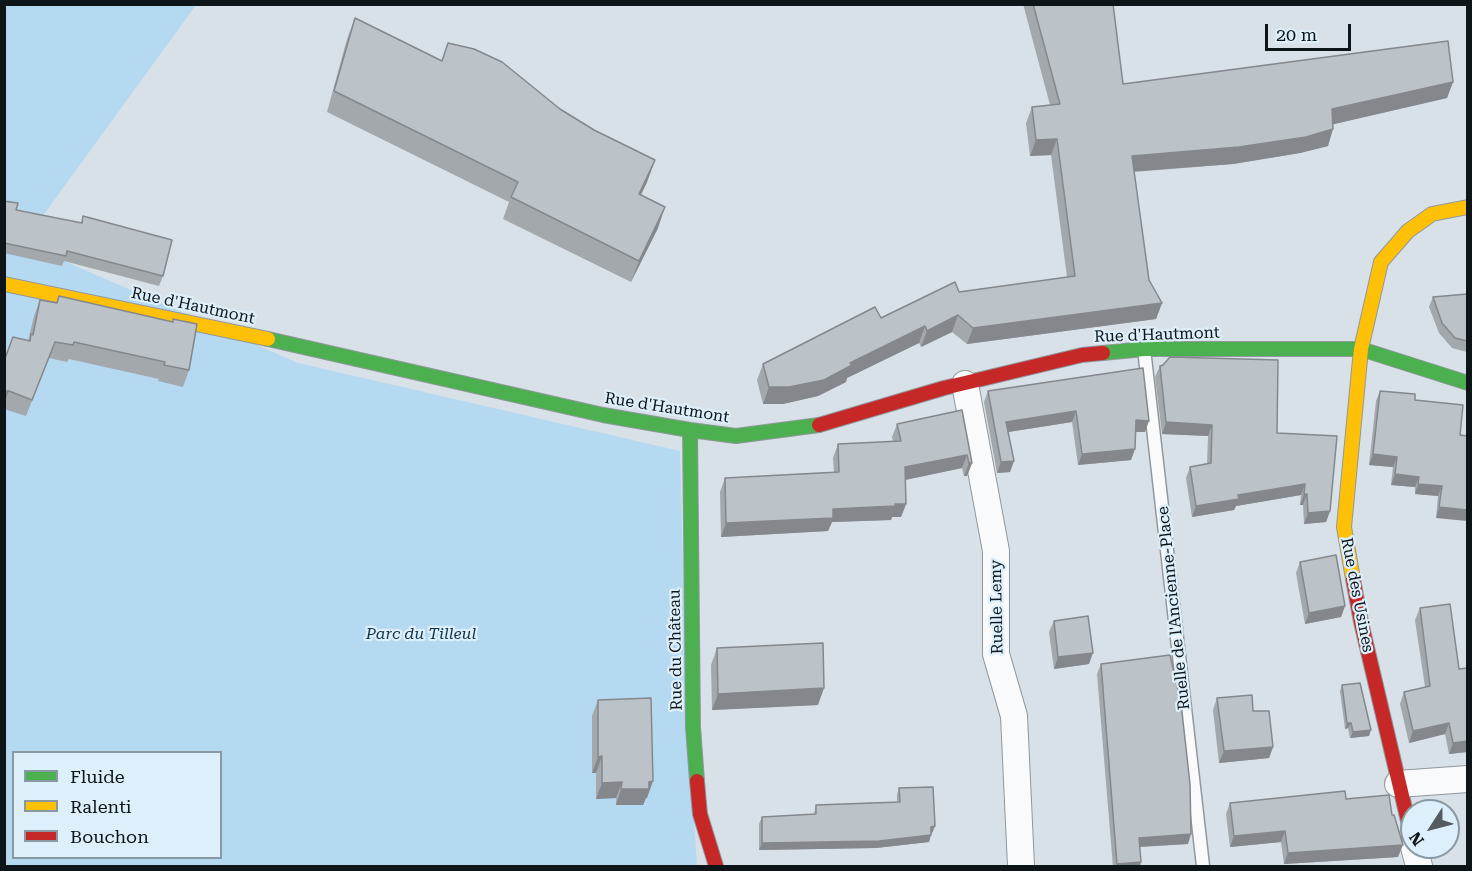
<!DOCTYPE html>
<html>
<head>
<meta charset="utf-8">
<style>
	body { margin:0 }
	#map { position:relative; width:1472px; height:871px; overflow:hidden; background:#d7e1e7; font-family:"Roboto Serif",serif }
	canvas { display:block }
	.frame { position:absolute; inset:0; border:6px solid #0e1519; pointer-events:none }
	.legend { position:absolute; left:12px; top:751px; width:210px; height:108px; box-sizing:border-box; background:#ddeffb; border:2px solid #8a98a1; margin:0; padding:8px 10px; list-style:none; font-size:18px; color:#0e1519 }
	.legend li { display:flex; align-items:center; gap:12px; height:30px }
	.legend b { width:30px; border:2px solid #8a98a1 }
	.north { position:absolute; left:1400px; top:799px; width:60px; height:60px; box-sizing:border-box; background:#ddeffb; border:2px solid #8a98a1; border-radius:50%; rotate:234deg; font-size:16px; font-weight:700; line-height:24px; text-align:center; color:#0e1519 }
	.north::after { content:''; display:block; margin:auto; width:21px; height:27px; background:#545c61; clip-path:polygon(50% 0,100% 100%,50% 72%,0 100%) }
	.scale { position:absolute; left:1265px; top:24px; width:86px; height:27px; box-sizing:border-box; border:3px solid #0e1519; border-top:0; padding-left:8px; font-size:18px; line-height:21px; white-space:nowrap; color:#0e1519; -webkit-text-stroke:4px #ddeffb; paint-order:stroke }
</style>
</head>
<body>
<div id="map">
<canvas width="1472" height="871"></canvas>
<div class="frame"></div>
<ul class="legend">
<li><b style="height:8px;background:#4caf50"></b>Fluide</li>
<li><b style="height:8px;background:#ffc107"></b>Ralenti</li>
<li><b style="height:8px;background:#c62828"></b>Bouchon</li>
</ul>
<div class="north">N</div>
<div class="scale">20 m</div>
</div>
<script>
const ctx = document.querySelector('canvas').getContext('2d');
ctx.lineJoin = 'round';
function paint(path, color) { ctx.fillStyle = color; ctx.fill(path, 'evenodd'); }
function stroke(path, color, width, dash) { ctx.strokeStyle = color; ctx.lineWidth = width; ctx.lineCap = dash ? 'butt' : 'round'; ctx.setLineDash(dash || []); ctx.stroke(path); }
function drawText(font, color, halo, rows, align = 'center') {
  ctx.font = font + ' "Roboto Serif",serif'; ctx.lineWidth = 4.5; ctx.setLineDash([]); ctx.textBaseline = 'middle'; ctx.strokeStyle = halo; ctx.fillStyle = color; for (const [text, x, y, turn = 0] of rows) {
    ctx.save(); ctx.translate(x, y); ctx.rotate((+turn || 0) * Math.PI / 180); ctx.textAlign = isNaN(turn) ? turn : align; if (halo) ctx.strokeText(text, 0, 0); ctx.fillText(text, 0, 0); ctx.restore();
  }
}
paint(new Path2D(`
	M5,5H196L23,243L298,363L680,451L687,706L697,866H5ZM14,752H220V858H14Z`), '#b5d9f0');
const lane = new Path2D(`
	M1144,349L1203,866`);
const street = new Path2D(`
	M965,384L996,551V654L1014,716L1021,866
	M1398,784L1468,779
	M1414,847L1419,866`);
const fast = new Path2D(`
	M268,339L603,415L690,430L736,436L819,425
	M1103,353L1144,349H1361L1468,383
	M690,430L693,727L697,781`);
const slow = new Path2D(`
	M4,284L268,339
	M1353,579L1344,527L1361,349L1381,262L1408,231L1432,214L1468,207`);
const jam = new Path2D(`
	M819,425L944,388L1082,355L1103,353
	M1353,579L1361,622L1412,838
	M697,781L700,814L716,866`);
stroke(lane, '#91989d', 15);
stroke(street, '#91989d', 28);
stroke(fast, '#91989d', 16);
stroke(slow, '#91989d', 16);
stroke(jam, '#91989d', 16);
stroke(lane, '#f9fafb', 12);
stroke(street, '#f9fafb', 26);
stroke(fast, '#4caf50', 14);
stroke(slow, '#ffc107', 14);
stroke(jam, '#c62828', 14);
paint(new Path2D(`
	M1023,4H1113L1123,84L1453,82L1447,98L1333,124L1328,146L1300,153L1233,164L1134,172L1149,280L1162,303L1156,319L967,344L952,332L921,347L919,343L847,378L846,382L818,396L783,404H763L757,380L763,364L881,318L959,292L1067,277L1051,155L1030,156L1026,123L1032,107L1050,105Z
	M355,18L442,61L560,109L594,130L655,160L647,182L641,195L658,228L631,282L503,219L509,202L327,112L347,39Z
	M4,201L16,210L81,223L83,216L163,276L159,286L64,261L62,266L4,253Z
	M1467,294V352L1452,348L1439,333L1429,307L1433,297Z
	M59,296L189,370L183,387L158,381L159,379L69,359L67,362L49,358L26,416L4,409V361L28,341L34,316L40,300L56,303Z
	M1160,366L1277,433L1330,511L1326,522L1304,524L1303,505H1300L1301,495L1236,506L1234,510L1192,517L1186,478L1190,467L1207,464L1208,436L1162,434L1155,377Z
	M1143,368L1145,432H1135V449L1131,460L1078,465L1072,422L1008,432L1014,461L1010,472L997,473L984,402L988,391Z
	M1380,391L1415,400L1460,435L1467,436L1436,518L1438,496L1415,494V487L1391,485L1393,467L1369,465L1376,401Z
	M962,410L972,463L967,476H964L962,468L905,480L906,504L901,517H892L891,520L832,522L828,531L721,537L720,492L725,478L834,472L833,458L838,444L893,442L892,437L897,424Z
	M1300,562L1345,606L1341,617L1305,624L1296,573Z
	M1420,608L1467,752L1449,754L1445,734L1409,743L1400,704L1404,692L1425,687L1415,620Z
	M1054,621L1089,664L1054,669L1049,632Z
	M717,648L818,705L712,710L711,665Z
	M1101,664L1188,844L1140,847V867H1113L1097,674Z
	M1342,685L1369,736L1350,738L1348,728L1345,729L1340,691Z
	M1217,698L1253,711L1273,747L1269,758L1219,763L1213,710Z
	M598,700L647,798H646L643,805H616V798L596,799V773H592V716Z
	M899,788L935,826L932,833H931L929,842L876,848L759,850V824L762,817L814,814L816,805L897,802V795Z
	M1346,799L1398,857L1284,864L1281,842L1230,847L1226,814L1230,803Z`), '#a2a8ac');
paint(new Path2D(`
	M1453,82L1447,98L1326,126L1332,109Z
	M1333,129L1328,146L1300,153L1233,164L1126,172L1132,156Z
	M1057,139L1051,155L1030,156L1036,140Z
	M655,160L647,182L631,215L639,194Z
	M665,207L658,228L631,282L639,261Z
	M1162,303L1156,319L967,344L973,328Z
	M958,315L952,332L921,347L927,331Z
	M925,326L919,343L847,378L846,382L818,396L783,404H763L769,387L850,363Z
	M4,391H9L4,403Z
	M1076,411L1072,422L1002,433L1006,422Z
	M1136,420L1149,421L1145,432H1132Z
	M1166,422L1212,425L1208,436L1162,434Z
	M1135,449L1131,460L1078,465L1082,454Z
	M1373,454L1397,457L1393,467L1369,465Z
	M967,455L962,468L900,481L905,467Z
	M1014,461L1010,472L997,473L1001,462Z
	M969,463H972L967,476H964Z
	M1395,474L1419,477L1415,487L1391,485Z
	M1305,484L1301,495L1236,506L1234,510L1192,517L1196,506L1238,495Z
	M1418,484L1442,486L1438,496L1415,494Z
	M1304,494H1307L1303,505H1300Z
	M895,504H906L901,517H892L891,520L832,522L828,531L721,537L726,523L833,509Z
	M1439,507L1467,510V521L1436,518Z
	M1330,511L1326,522L1304,524L1308,513Z
	M1345,606L1341,617L1305,624L1309,613Z
	M1093,653L1089,664L1054,669L1058,657Z
	M824,688L818,705L712,710L718,694Z
	M1347,723H1351L1348,728L1345,729Z
	M1449,723L1445,734L1409,743L1413,731Z
	M1371,730L1369,736L1350,738L1353,732Z
	M1467,741V752L1449,754L1453,743Z
	M1273,747L1269,758L1219,763L1224,751Z
	M602,756L596,773H592L598,757Z
	M653,781L647,798H646L643,805H616L621,789Z
	M622,782L616,798L596,799L602,783Z
	M935,826L932,833L928,834L931,827Z
	M1285,831L1281,842L1230,847L1234,836Z
	M1191,834L1188,844L1136,847L1139,838Z
	M931,835L929,842L876,848L759,850L762,843Z
	M1403,845L1398,857L1284,864L1288,853Z
	M1141,862L1140,867H1116L1117,864Z`), '#84888c');
const building = new Path2D(`
	M1033,4H1113L1123,84L1448,41L1453,82L1332,109L1333,129L1306,137L1239,147L1132,156L1149,280L1162,303L973,328L958,315L927,331L925,326L850,363L852,365L824,380L789,387H769L763,364L875,307L881,318L955,282L959,292L1075,276L1057,139L1036,140L1032,107L1060,104Z
	M355,18L442,61L448,43L474,49L502,62L560,109L594,130L655,160L639,194L665,207L639,261L511,197L518,182L334,91Z
	M4,201L18,203L16,210L82,223L83,216L172,240L163,276L67,251L66,256L4,243Z
	M1467,294V341L1455,338L1442,323L1433,297Z
	M59,296L173,322V319L197,324L189,370L164,365L165,362L74,342L73,345L55,342L32,400L9,391H4V361L13,337L30,341L31,334L33,335L40,300L57,303Z
	M1170,357L1278,360L1277,433L1337,436L1330,511L1308,513L1307,494H1304L1305,484L1238,495L1239,499L1196,506L1190,467L1211,463L1212,425L1166,422L1160,366L1163,365Z
	M1143,368L1149,421L1136,420L1135,449L1082,454L1076,411L1006,422L1014,461L1001,462L988,391Z
	M1380,391L1415,394V400L1463,405L1460,435L1467,436V510L1439,507L1442,486L1418,484L1419,477L1395,474L1397,457L1373,454Z
	M962,410L972,463H969L967,455L905,467L906,504H895V506L833,509V518L726,523L725,478L839,472L838,444L901,441L897,424Z
	M1336,555L1345,606L1309,613L1300,562Z
	M1450,604L1459,669L1467,668V741L1453,743L1449,723L1413,731L1404,692L1430,686L1420,608Z
	M1088,616L1093,653L1058,657L1054,621Z
	M823,643L824,688L718,694L717,648Z
	M1170,655L1181,703L1190,784L1191,834L1139,838L1141,862L1117,864L1101,664Z
	M1360,683L1371,730L1353,732L1351,723H1347L1342,685Z
	M1252,695L1253,711H1269L1273,747L1224,751L1217,698Z
	M651,698L653,781L649,782V789H621L622,782L602,783V756L598,757V700Z
	M933,787L935,826L931,827V835L879,841L762,843V817L816,814V805L900,802L899,788Z
	M1345,791L1346,799L1389,795L1392,815H1394L1403,845L1288,853L1285,831L1234,836L1230,803Z`);
paint(building, '#bcc3c8');
stroke(building, '#84888c', 1.5);
drawText('16px', '#0e1519', '#ddeffb', [
	["Rue d'Hautmont",193,306,12],
	["Rue d'Hautmont",1157,335,-2],
	["Rue d'Hautmont",667,408,9],
	["Rue des Usines",1357,595,79],
	["Ruelle Lemy",997,607,-91],
	["Ruelle de l'Ancienne-Place",1174,608,-96],
	["Rue du Château",676,650,-91]
]);
drawText('italic 16px', '#0d354b', '#ddeffb', [
	["Parc du Tilleul",421,634]
]);
</script>
</body>
</html>
